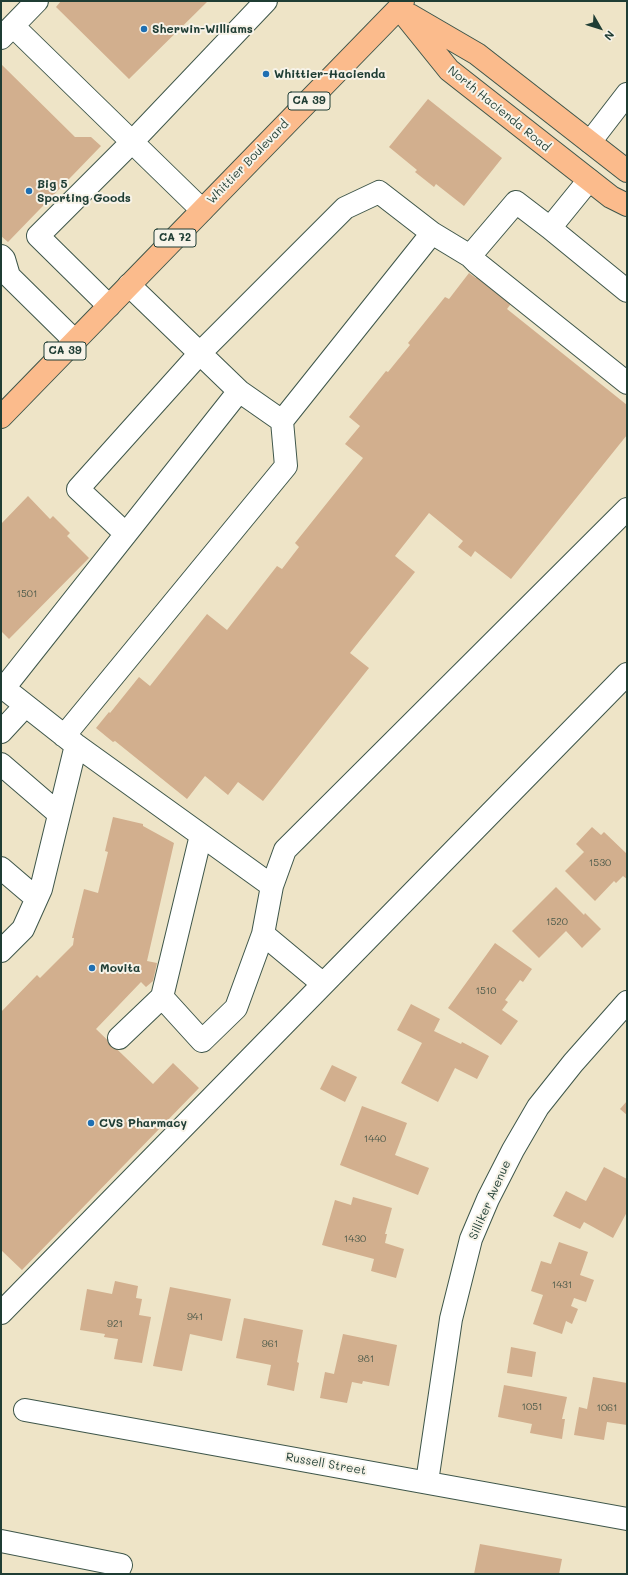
<!DOCTYPE html>
<html>
<head>
<meta charset="utf-8">
<style>
	body { margin:0 }
	#map { position:relative; width:628px; height:1575px; overflow:hidden; background:#eee4c7; font-family:Mali,sans-serif }
	canvas { display:block }
	.frame { position:absolute; inset:0; border:2px solid #1f3d34; pointer-events:none }
	.north { position:absolute; left:580px; top:8px; width:40px; height:40px; -webkit-text-stroke:3px #f7f3e8; paint-order:stroke; rotate:129deg; font-size:11px; font-weight:700; line-height:16px; text-align:center; color:#1f3d34 }
	.north::after { content:''; display:block; margin:auto; width:14px; height:18px; background:#1f3d34; clip-path:polygon(50% 0,100% 100%,50% 72%,0 100%) }
</style>
</head>
<body>
<div id="map">
<canvas width="628" height="1575"></canvas>
<div class="frame"></div>
<div class="north">N</div>
</div>
<script>
const ctx = document.querySelector('canvas').getContext('2d');
ctx.lineJoin = 'round';
function paint(path, color) { ctx.fillStyle = color; ctx.fill(path, 'evenodd'); }
function stroke(path, color, width, dash) { ctx.strokeStyle = color; ctx.lineWidth = width; ctx.lineCap = dash ? 'butt' : 'round'; ctx.setLineDash(dash || []); ctx.stroke(path); }
function drawText(font, color, halo, rows, align = 'center') {
  ctx.font = font + ' Mali,sans-serif'; ctx.lineWidth = 4; ctx.setLineDash([]); ctx.textBaseline = 'middle'; ctx.strokeStyle = halo; ctx.fillStyle = color; for (const [text, x, y, turn = 0] of rows) {
    ctx.save(); ctx.translate(x, y); ctx.rotate((+turn || 0) * Math.PI / 180); ctx.textAlign = isNaN(turn) ? turn : align; if (halo) ctx.strokeText(text, 0, 0); ctx.fillText(text, 0, 0); ctx.restore();
  }
}
paint(new Path2D(`
	M61,1H208L129,79L56,7Z
	M1,64L75,137H91L101,146L8,242L1,236Z
	M428,99L502,158L464,206L436,184L434,187L415,172L417,170L389,147Z
	M469,273L476,278L479,274L513,301L507,309L627,405V435L511,579L475,551L471,557L458,547L463,541L429,513L395,556L415,572L350,653L369,668L263,801L238,782L228,795L205,776L187,799L115,741L113,742L96,728L109,712L110,713L139,677L150,686L207,614L227,630L277,566L282,569L299,547L295,543L363,458L345,444L360,426L349,417L386,371L388,372L410,345L408,343L445,297L449,299Z
	M28,496L50,519L53,516L70,533L67,536L89,558L9,639L1,631V524Z
	M113,817L143,824V826L174,843L147,961L157,963L153,981L146,987L141,982L96,1029L153,1084L173,1063L199,1088L22,1270L1,1250V1012L37,975L40,978L73,945L74,938H72L84,889L98,893L108,852L105,851Z
	M592,827L601,835L604,832L627,854V879L623,876L616,883L614,881L595,901L565,871L584,852L576,844Z
	M556,887L584,915L585,913L601,929L582,948L566,931L539,958L512,931Z
	M495,943L532,969L523,982L520,980L505,1000L508,1002L502,1010L518,1021L501,1045L448,1008Z
	M411,1004L440,1019L434,1031L461,1044L462,1042L489,1056L477,1079L455,1068L438,1102L401,1083L422,1043L397,1030Z
	M332,1065L357,1077L345,1102L320,1089Z
	M627,1101V1115L620,1109Z
	M362,1106L407,1123L395,1155L429,1168L418,1195L340,1165Z
	M604,1167L627,1179V1212L613,1238L584,1222L580,1229L553,1216L566,1191L586,1201Z
	M353,1197L392,1208L385,1234H387L385,1243L404,1249L396,1278L371,1271L374,1259L322,1245L335,1200L351,1205Z
	M559,1242L588,1252L580,1275L594,1280L586,1302L574,1298L571,1306L578,1309L572,1324L566,1321L562,1334L533,1324L543,1295L531,1291L541,1261L551,1264Z
	M115,1281L138,1286L136,1298L142,1299L139,1315L151,1317L142,1363L114,1359L118,1339L104,1337L105,1334L80,1330L87,1289L112,1294Z
	M170,1287L231,1299L222,1341L190,1334L182,1371L153,1366Z
	M244,1318L303,1330L297,1362L299,1363L294,1391L267,1385L271,1365L236,1358Z
	M343,1334L397,1345L389,1386L363,1381L362,1384L352,1382L347,1403L320,1398L325,1372L334,1374Z
	M511,1347L536,1352L532,1377L507,1373Z
	M593,1377L627,1383V1425L607,1422L604,1440L574,1435L579,1407L587,1409Z
	M504,1385L567,1397L562,1419H565L562,1439L530,1433L532,1424L498,1417Z
	M480,1544L562,1559L559,1574H474Z`), '#d2af8e');
const minor = new Path2D(`
	M13,26L202,210
	M1,38L37,1
	M590,142L627,94
	M589,180L550,228L627,291
	M1,256L4,259L9,276L75,341
	M470,256L516,202L550,228
	M109,306L38,236L132,142L266,1
	M239,391L282,421
	M126,534L78,489L201,352L345,208L379,192L432,233
	M1,686L76,745L272,886L285,850L627,509
	M4,688L239,391L129,285
	M1,732L25,706
	M64,736L286,466L282,421L432,233L470,256L477,263L627,383
	M1,764L59,814
	M1,868L36,898
	M263,934L323,984
	M1,951L23,929L41,889L76,745
	M162,997L202,1041L236,1008L263,934L272,886
	M119,1038L162,997L201,835
	M1,1313L627,674
	M25,1410L627,1519
	M427,1482L451,1319L471,1239L488,1199L513,1150L538,1107L573,1063L627,1002
	M1,1541L121,1565L117,1574`);
const major = new Path2D(`
	M399,8L449,70L611,197L627,205
	M410,15L477,54L627,171
	M1,417L399,8L403,1`);
stroke(minor, '#3e564a', 24);
stroke(major, '#3e564a', 24);
stroke(minor, '#fff', 22);
stroke(major, '#fbbb8c', 22);
for (const [x, y, r, color] of [
	[144,29,4,"#1f6fb2"],
	[266,74,4,"#1f6fb2"],
	[29,191,4,"#1f6fb2"],
	[92,968,4,"#1f6fb2"],
	[91,1123,4,"#1f6fb2"]
]) { const dot = new Path2D(); dot.arc(x, y, r, 0, 2 * Math.PI); ctx.fillStyle = color; ctx.fill(dot); stroke(dot, '#f7f3e8', 1.5); }
drawText('10px', '#4c5a4a', null, [
	["1501",27,594],
	["1530",600,863],
	["1520",557,922],
	["1510",486,991],
	["1440",375,1139],
	["1430",355,1239],
	["1431",562,1285],
	["941",195,1317],
	["921",115,1324],
	["961",270,1344],
	["981",366,1359],
	["1051",532,1407],
	["1061",607,1408]
]);
for (const [x, y, w] of [
	[309,101,42],
	[175,238,42],
	[65,351,42]
]) { const box = new Path2D(); box.roundRect(x - w / 2, y - 9, w, 18, 3); ctx.fillStyle = '#f7f3e8'; ctx.fill(box); stroke(box, '#1f3d34', 1); }
drawText('bold 11px', '#1f3d34', null, [
	["CA 39",309,101],
	["CA 72",175,238],
	["CA 39",65,351]
]);
drawText('bold 12px', '#1f3d34', '#f7f3e8', [
	["Sherwin-Williams",152,29],
	["Whittier-Hacienda",274,74],
	["Big 5",37,184],
	["Sporting Goods",37,198],
	["Movita",100,968],
	["CVS Pharmacy",99,1123]
], 'left');
drawText('12px', '#1f3d34', '#f7f3e8', [
	["North Hacienda Road",499,109,39],
	["Whittier Boulevard",248,162,-46],
	["Silliker Avenue",490,1200,-66],
	["Russell Street",326,1464,10]
]);
</script>
</body>
</html>
